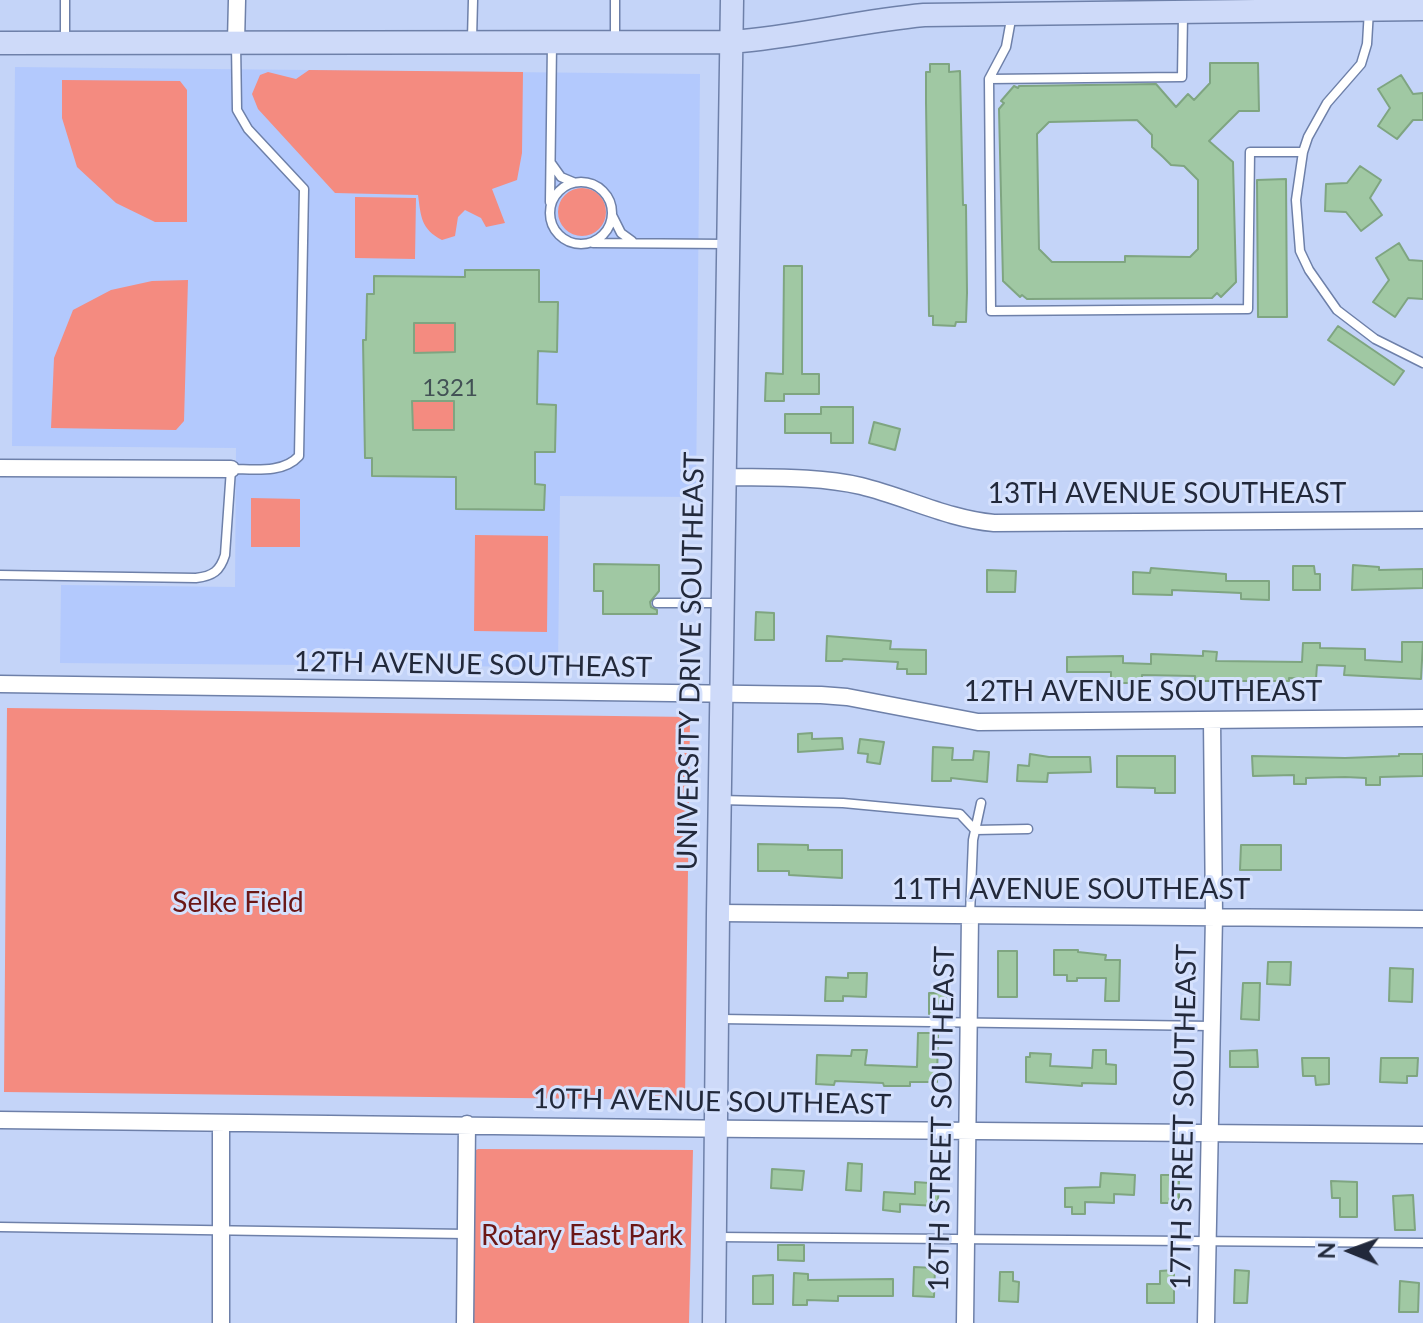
<!DOCTYPE html>
<html>
<head>
<meta charset="utf-8">
<style>
	body { margin:0 }
	#map { position:relative; width:1423px; height:1323px; overflow:hidden; background:#c4d4f8; font-family:Lato,sans-serif }
	canvas { display:block }
	.north { position:absolute; left:1311px; top:1211px; width:80px; height:80px; -webkit-text-stroke:6px #d5e1fd; paint-order:stroke; rotate:271deg; font-size:22px; font-weight:700; line-height:32px; text-align:center; color:#22293b }
	.north::after { content:''; display:block; margin:auto; width:28px; height:36px; background:#22293b; clip-path:polygon(50% 0,100% 100%,50% 72%,0 100%) }
</style>
</head>
<body>
<div id="map">
<canvas width="1423" height="1323"></canvas>
<div class="north">N</div>
</div>
<script>
const ctx = document.querySelector('canvas').getContext('2d');
ctx.lineJoin = 'round';
function paint(path, color) { ctx.fillStyle = color; ctx.fill(path, 'evenodd'); }
function stroke(path, color, width, dash) { ctx.strokeStyle = color; ctx.lineWidth = width; ctx.lineCap = dash ? 'butt' : 'round'; ctx.setLineDash(dash || []); ctx.stroke(path); }
function drawText(font, color, halo, rows, align = 'center') {
  ctx.font = font + ' Lato,sans-serif'; ctx.lineWidth = 6; ctx.setLineDash([]); ctx.textBaseline = 'middle'; ctx.strokeStyle = halo; ctx.fillStyle = color; for (const [text, x, y, turn = 0] of rows) {
    ctx.save(); ctx.translate(x, y); ctx.rotate((+turn || 0) * Math.PI / 180); ctx.textAlign = isNaN(turn) ? turn : align; if (halo) ctx.strokeText(text, 0, 0); ctx.fillText(text, 0, 0); ctx.restore();
  }
}
paint(new Path2D(`
	M15,67L700,74L696,497L560,496L558,667L60,663L61,585L235,587L236,448L12,446Z`), '#b3c9fd');
paint(new Path2D(`
	M309,70L523,72L522,153L517,180L492,189L505,223L486,227L481,218L465,210L458,217L455,236L442,240C421,229 421,217 418,195L335,193L258,109L252,94L260,75L268,72L296,79Z
	M62,80L180,81L187,90V222H155L116,203L77,167L62,118Z
	M558 212a24 24 0 1 1 48 0a24 24 0 1 1-48 0Z
	M355,197L416,198L415,259L355,258Z
	M188,280L184,421L176,430L51,428L54,358L73,310L111,290L152,281Z
	M414,323H455V355L444,352L414,354Z
	M412,399H454V430H413Z
	M251,498L300,499V547H251Z
	M475,535L548,536L547,632L474,631Z
	M7,708L690,717L685,1100L4,1092Z
	M478,1149L693,1150L689,1323H471L474,1151Z`), '#f48b80');
const building = new Path2D(`
	M1210,63H1258L1259,111H1239L1209,141L1233,162L1236,282L1221,297L1217,293L1212,298L1027,299L1022,295L1020,297L1003,281L999,109L1004,103L1001,101L1014,86L1018,88L1019,86L1156,84L1176,107L1188,94L1194,100L1210,83ZM1137,120L1152,135V147L1163,157L1171,165L1184,166L1198,180V249L1190,257L1125,256V262H1052L1039,249L1037,134L1049,122Z
	M930,64H949V72L960,71L963,205H966L967,293L966,322H956L955,326L933,325V316H929L926,102V72H930Z
	M1401,75L1413,94L1423,93V120H1413L1397,139L1378,126L1390,108L1378,89Z
	M1360,166L1381,180L1370,198L1382,215L1361,231L1346,212L1325,211L1326,184L1347,183Z
	M1286,179L1287,317H1258L1257,180Z
	M1399,243L1409,260L1423,261V299L1408,298L1395,317L1373,302L1389,280L1376,258Z
	M784,266H802V374H819V394H784V401H765L766,373L783,374Z
	M465,270H539V302H558L557,352L538,351L537,404L556,405L555,452H535V484L545,485L544,510L456,509V477L372,476V458H365L363,340H366L367,294H374V276L465,277ZM414,323H455V352L414,353ZM412,401H454V430H413Z
	M1338,326L1404,371L1394,385L1328,340Z
	M821,407H853V443H831V433H785V414H821Z
	M874,422L900,429L895,450L869,443Z
	M594,564L659,565V591L650,602L651,607L657,610V614H603V591H594Z
	M1353,565L1379,567V570L1423,569V588L1352,590Z
	M1293,566H1314L1315,574H1320V590H1293Z
	M1151,568L1226,574V581H1269V600L1241,599V593L1172,590V595L1133,594V572L1150,573Z
	M987,570L1016,571L1015,592H987Z
	M756,612L774,613V640H755Z
	M827,636L891,641L890,649L926,650V674H907V669H897L898,662L843,659L842,661H826Z
	M1402,642H1423L1421,679L1344,675L1345,666L1317,665L1316,679L1289,678V681H1195V676L1142,675V683H1111V672H1067V657L1123,656V663L1151,664V654L1203,656V651L1217,652L1216,661L1302,662L1303,643H1320V648L1365,649V660L1402,662Z
	M812,733V739L842,738L843,749L798,752V734Z
	M860,739L884,742L880,764L867,762L868,754L858,753Z
	M933,747L953,748L952,760H973L974,751L989,752L987,782L951,778V781H932Z
	M1030,754L1049,757H1090L1091,772L1048,773L1047,782L1017,781L1018,765L1029,766Z
	M1399,754H1423V776L1380,777V785H1366V778L1345,777L1306,778V784H1294V775L1253,776L1252,756L1345,758L1399,756Z
	M1117,756H1175V793H1155V788L1117,787Z
	M758,844L808,845V850H842V878L789,875V871H758Z
	M1241,845H1281V870H1240Z
	M1054,950H1078V952L1106,955L1105,960H1120L1119,1001H1105L1106,978H1077V981H1067V975H1054Z
	M998,951H1017V997H998Z
	M1268,962H1291L1290,985L1267,984Z
	M1390,968L1413,969L1412,1002L1389,1001Z
	M848,973H867L866,997L843,996V1001H825L826,977L848,978Z
	M1243,983H1260L1259,1020L1241,1019Z
	M929,993H946V1015L929,1014Z
	M918,1033H938L937,1082H910V1086H884L883,1083L835,1081L834,1085L816,1084L817,1055L851,1056L852,1050H867L865,1065L917,1067Z
	M1093,1050H1106V1064L1116,1065V1084L1082,1083V1086L1026,1082V1057H1030V1053L1051,1054L1050,1066L1092,1068Z
	M1257,1050L1258,1067H1230V1051Z
	M1302,1058H1329V1084L1316,1085L1315,1076H1303Z
	M1381,1058H1418L1417,1076H1407V1083L1380,1082Z
	M848,1163L862,1164L861,1191L846,1190Z
	M772,1169L804,1171L802,1190L771,1188Z
	M1101,1173L1135,1175L1134,1195L1114,1194V1203L1085,1202V1214H1072V1207H1065V1188L1100,1187Z
	M1161,1175H1179V1203H1161Z
	M1331,1181L1357,1182V1217H1340V1198H1332Z
	M915,1182L929,1183V1189L939,1190L937,1206L900,1204V1212L883,1210L884,1192L915,1194Z
	M1413,1195L1415,1230H1395L1393,1196Z
	M778,1245H804V1261L778,1260Z
	M914,1267L935,1268L934,1297L913,1296Z
	M1174,1270V1303H1147V1284H1160V1271Z
	M1235,1270L1249,1271L1247,1303H1234Z
	M1000,1272H1013V1281L1019,1282L1018,1302L999,1301Z
	M794,1273L808,1274V1280L893,1279V1296H838V1301L807,1300V1305H793Z
	M773,1275V1304H753V1276Z
	M1400,1281L1419,1283L1418,1312H1399Z`);
paint(building, '#a0c8a3');
stroke(building, '#7fa581', 2);
const lane = new Path2D(`
	M1369,10L1367,44L1361,64L1327,103L1308,137L1303,152L1296,200L1300,251L1309,270L1337,310L1375,339L1423,363
	M1012,14L1006,47L989,79L991,311L1248,309L1250,152H1303
	M472,39L473,0
	M65,42V0
	M615,42V0
	M989,79L1182,77L1183,15
	M551,163L561,177L573,182
	M550 213a31 31 0 1 1 62 0a31 31 0 1 1-62 0Z
	M550,202L552,43
	M612,215L621,233L632,241
	M593,243L728,244
	M0,575L196,578C213,576 220,571 225,555L231,469C253,469 283,474 299,456L304,189L248,129L237,110L236,43
	M657,603H720
	M720,800L843,803L960,814L975,830L1028,829
	M970,915L973,840L981,803
	M720,1019L1211,1026
	M0,1227L466,1234
	M716,1237L1423,1243`);
const street = new Path2D(`
	M236,42L237,0
	M0,468L231,469
	M724,477C770,478 817,476 861,486C906,497 948,519 994,523L1423,520
	M0,684L821,695L847,697L978,722L1423,718
	M718,913L1423,919
	M0,1120C474,1126 949,1132 1423,1135
	M221,1123V1323
	M465,1323L467,1124
	M965,1323L970,915
	M1206,1323L1214,916L1212,720`);
const secondary = new Path2D(`
	M0,43L732,42C796,37 859,21 924,15L1423,9
	M714,1323L718,913L732,0`);
stroke(lane, '#6e80a9', 11);
stroke(street, '#6e80a9', 19);
stroke(secondary, '#6e80a9', 25);
stroke(lane, '#fff', 8);
stroke(street, '#fff', 16);
stroke(secondary, '#cedaf9', 22);
drawText('24px', '#425155', null, [
	["1321",450,388]
]);
drawText('28px', '#22293b', '#d5e1fd', [
	["13TH AVENUE SOUTHEAST",1167,494],
	["UNIVERSITY DRIVE SOUTHEAST",691,661,-89],
	["12TH AVENUE SOUTHEAST",473,665,1],
	["12TH AVENUE SOUTHEAST",1143,692],
	["11TH AVENUE SOUTHEAST",1071,890],
	["10TH AVENUE SOUTHEAST",712,1102,1],
	["17TH STREET SOUTHEAST",1184,1117,-89],
	["16TH STREET SOUTHEAST",942,1119,-89]
]);
drawText('28px', '#6b1716', '#d5e1fd', [
	["Selke Field",238,903],
	["Rotary East Park",582,1236]
]);
</script>
</body>
</html>
